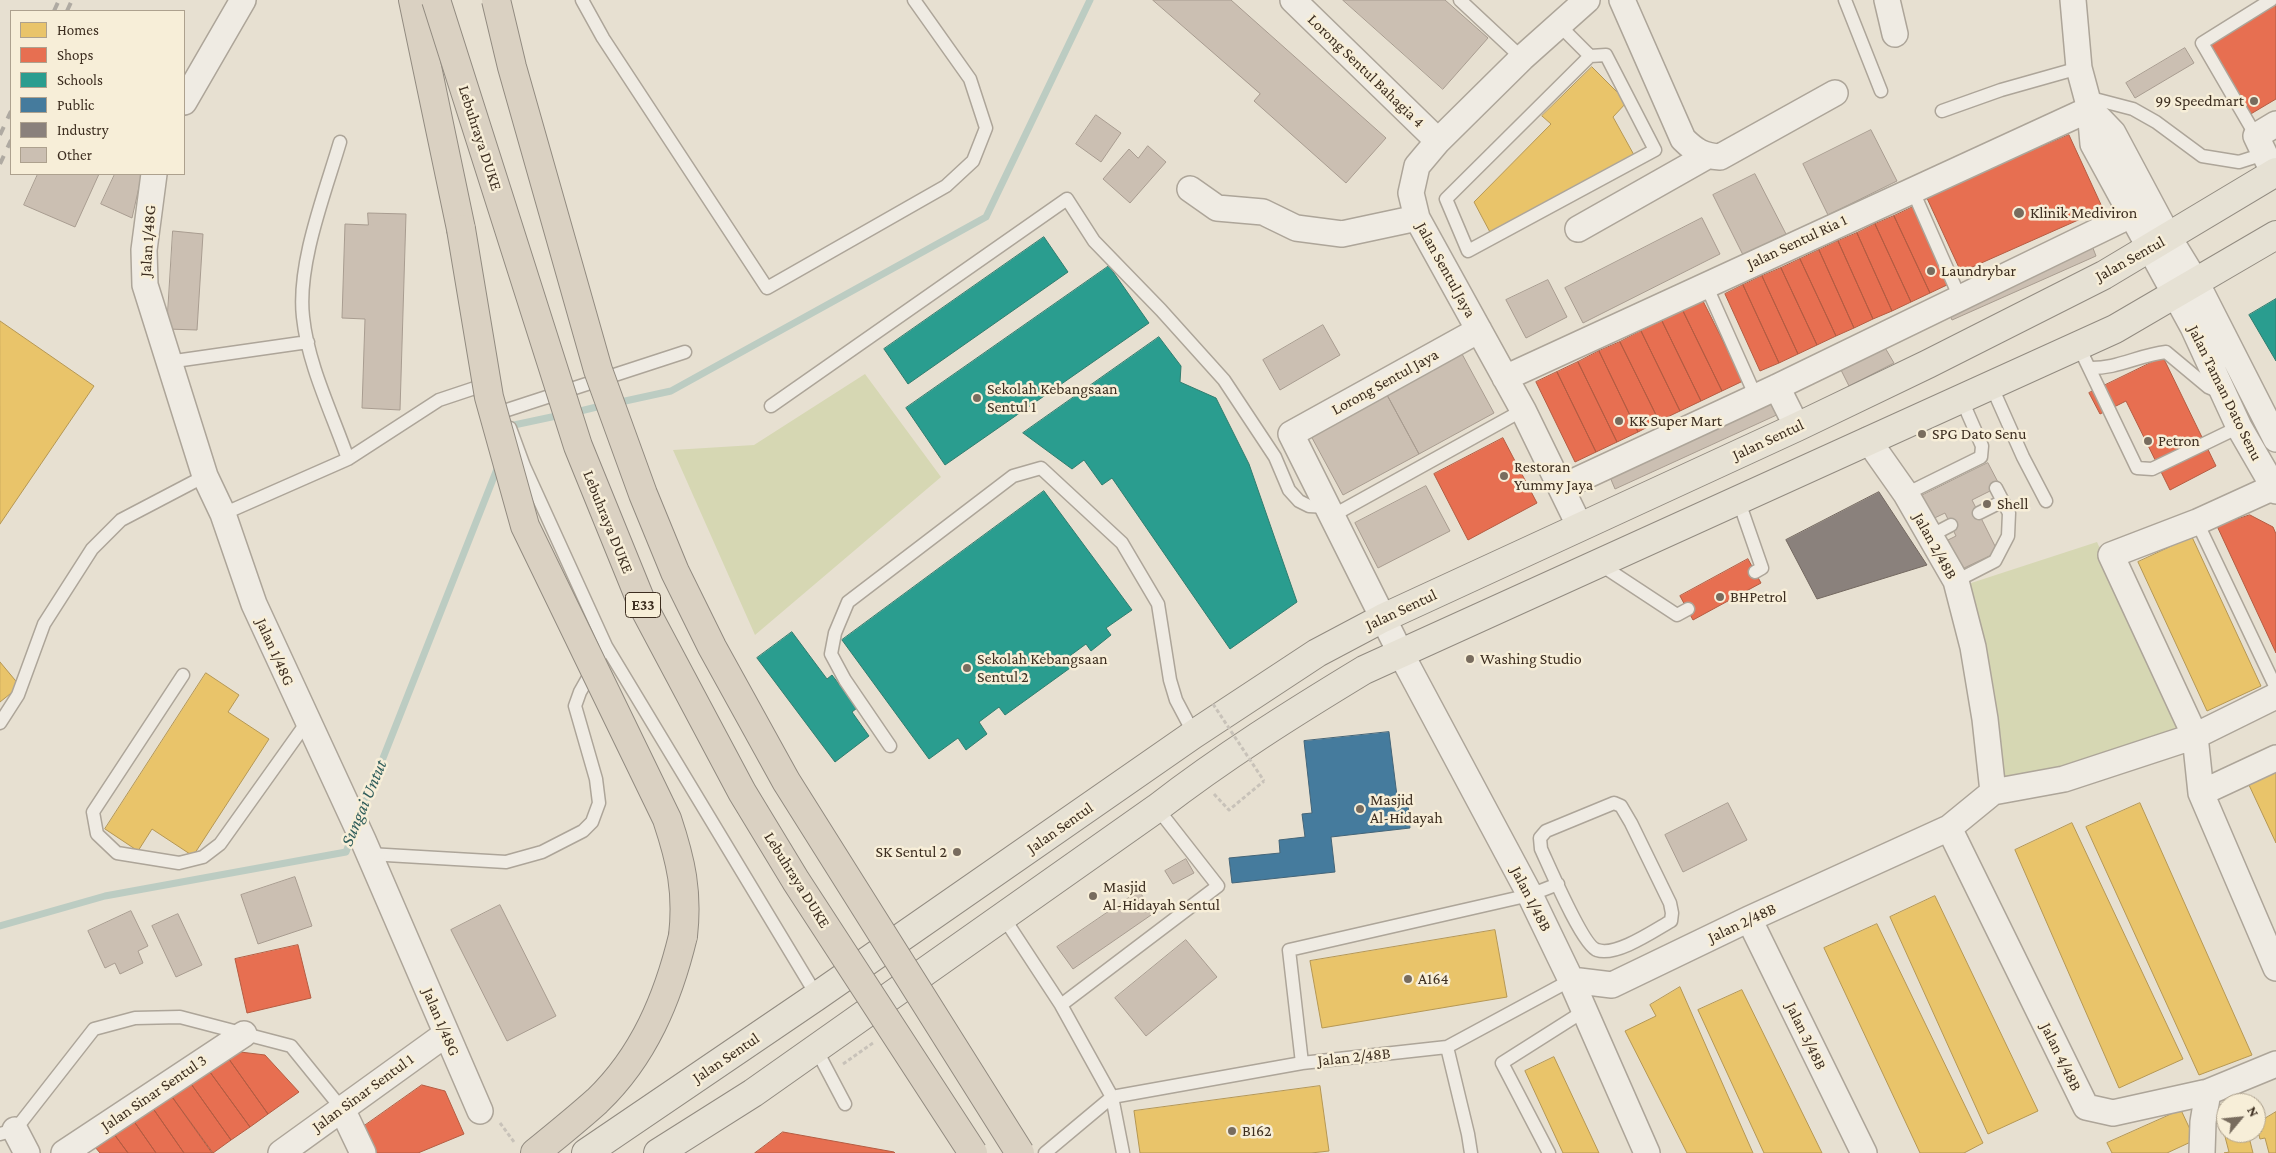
<!DOCTYPE html>
<html>
<head>
<meta charset="utf-8">
<style>
	body { margin:0 }
	#map { position:relative; width:2276px; height:1153px; overflow:hidden; background:#e7e0d1; font-family:"Crimson Pro",serif }
	canvas { display:block }
	.legend { position:absolute; left:10px; top:10px; width:175px; height:165px; box-sizing:border-box; background:#f7eed8; border:1px solid #ada18e; margin:0; padding:6px 9px; list-style:none; font-size:15px; color:#3d2e20 }
	.legend li { display:flex; align-items:center; gap:10px; height:25px }
	.legend b { width:25px; border:1px solid #ada18e }
	.north { position:absolute; left:2216px; top:1093px; width:50px; height:50px; box-sizing:border-box; background:#f7eed8; border:1px solid #ada18e; border-radius:50%; rotate:62deg; font-size:14px; font-weight:700; line-height:20px; text-align:center; color:#3d2e20 }
	.north::after { content:''; display:block; margin:auto; width:18px; height:22px; background:#786c5e; clip-path:polygon(50% 0,100% 100%,50% 72%,0 100%) }
</style>
</head>
<body>
<div id="map">
<canvas width="2276" height="1153"></canvas>
<ul class="legend">
<li><b style="height:14px;background:#e9c46a"></b>Homes</li>
<li><b style="height:14px;background:#e76f51"></b>Shops</li>
<li><b style="height:14px;background:#2a9d8f"></b>Schools</li>
<li><b style="height:14px;background:#457b9d"></b>Public</li>
<li><b style="height:14px;background:#8a817c"></b>Industry</li>
<li><b style="height:14px;background:#cbbfb2"></b>Other</li>
</ul>
<div class="north">N</div>
</div>
<script>
const ctx = document.querySelector('canvas').getContext('2d');
ctx.lineJoin = 'round';
function paint(path, color) { ctx.fillStyle = color; ctx.fill(path, 'evenodd'); }
function stroke(path, color, width, dash) { ctx.strokeStyle = color; ctx.lineWidth = width; ctx.lineCap = dash ? 'butt' : 'round'; ctx.setLineDash(dash || []); ctx.stroke(path); }
function drawText(font, color, halo, rows, align = 'center') {
  ctx.font = font + ' "Crimson Pro",serif'; ctx.lineWidth = 5; ctx.setLineDash([]); ctx.textBaseline = 'middle'; ctx.strokeStyle = halo; ctx.fillStyle = color; for (const [text, x, y, turn = 0] of rows) {
    ctx.save(); ctx.translate(x, y); ctx.rotate((+turn || 0) * Math.PI / 180); ctx.textAlign = isNaN(turn) ? turn : align; if (halo) ctx.strokeText(text, 0, 0); ctx.fillText(text, 0, 0); ctx.restore();
  }
}
paint(new Path2D(`
	M865,374L941,477L755,635L673,450L754,445Z
	M2097,542L2178,720L2175,736L2002,786L1965,585Z`), '#d6d7b3');
const homes = new Path2D(`
	M1592,67L1627,102L1613,117L1634,155L1491,234L1474,202L1551,124L1542,116Z
	M0,321L94,386L0,524Z
	M2192,537L2261,686L2207,711L2138,562Z
	M0,662L20,686L0,702Z
	M206,673L239,695L228,712L269,739L193,856L152,829L138,851L105,829Z
	M2276,772V843L2249,785Z
	M2140,803L2252,1055L2199,1075L2086,827Z
	M2072,823L2183,1059L2119,1088L2015,850Z
	M1935,896L2038,1111L1988,1134L1890,917Z
	M1877,924L1983,1143L1964,1153H1920L1824,948Z
	M1495,930L1507,997L1322,1028L1310,961Z
	M1680,987L1753,1153H1687L1625,1031L1656,1016L1650,1005Z
	M1742,990L1822,1153H1764L1698,1010Z
	M1554,1057L1599,1153H1563L1525,1071Z
	M1320,1086L1329,1151L1311,1153H1140L1134,1111Z
	M2181,1110L2195,1140L2167,1153H2112L2107,1143Z
	M2276,1112V1153H2269L2265,1138L2260,1139L2256,1124Z
	M2226,1128V1133H2248L2253,1153H2224L2229,1152L2223,1129Z`);
paint(homes, '#e9c46a');
stroke(homes, '#b59754', 1);
const shops = new Path2D(`
	M2276,2V99L2249,115L2206,45Z
	M2069,135L2103,209L1961,272L1926,196Z
	M1913,207L1949,284L1930,293L1894,216Z
	M1894,216L1930,293L1911,302L1875,224Z
	M1875,224L1911,302L1892,311L1857,233Z
	M1857,233L1892,311L1873,319L1838,241Z
	M1838,241L1873,319L1854,328L1819,250Z
	M1819,250L1854,328L1836,336L1800,259Z
	M1800,259L1836,336L1817,345L1781,268Z
	M1781,268L1817,345L1798,354L1762,276Z
	M1762,276L1798,354L1779,363L1743,285Z
	M1743,285L1779,363L1760,371L1725,294Z
	M1703,301L1743,381L1722,391L1683,311Z
	M1683,311L1722,391L1701,401L1662,321Z
	M1662,321L1701,401L1680,411L1641,331Z
	M1641,331L1680,411L1659,421L1620,342Z
	M1620,342L1659,421L1638,432L1599,351Z
	M1599,351L1638,432L1617,442L1578,362Z
	M2163,357L2216,466L2170,490L2126,401L2100,414L2089,393Z
	M1578,362L1617,442L1596,452L1557,372Z
	M1557,372L1596,452L1575,462L1536,382Z
	M1503,438L1537,503L1468,540L1434,474Z
	M2250,515L2273,527L2276,534V653L2217,526Z
	M1748,559L1761,583L1693,620L1680,596Z
	M298,945L311,998L247,1013L235,959Z
	M232,1051L265,1055L299,1092L268,1114L226,1055Z
	M226,1055L268,1114L250,1127L207,1068Z
	M207,1068L250,1127L231,1140L189,1081Z
	M189,1081L231,1140L213,1153L170,1094Z
	M422,1085L445,1091L464,1134L418,1153H370L360,1129Z
	M170,1094L212,1153H184L152,1107Z
	M152,1107L184,1153H156L133,1120Z
	M133,1120L156,1153H128L114,1134Z
	M783,1132L894,1152L895,1153H755Z
	M114,1134L128,1153H100L95,1147Z`);
paint(shops, '#e76f51');
stroke(shops, '#b45c42', 1);
const schools = new Path2D(`
	M1044,237L1068,272L908,384L884,349Z
	M1109,266L1149,323L945,465L906,408Z
	M2276,299V361L2249,315Z
	M1159,337L1181,366L1180,382L1216,398L1249,464L1297,602L1230,649L1112,478L1102,485L1084,460L1072,469L1023,433Z
	M1044,491L1132,610L1106,628L1111,635L1091,651L1086,644L1071,655L1077,663L1005,715L999,707L979,722L987,734L966,750L958,738L929,759L842,640Z
	M792,632L827,679L832,675L857,708L852,712L869,736L835,762L757,658Z`);
paint(schools, '#2a9d8f');
stroke(schools, '#307c6e', 1);
const public = new Path2D(`
	M1389,732L1398,804L1408,803L1410,828L1331,837L1335,872L1232,883L1229,858L1280,853L1279,840L1305,837L1302,814L1312,813L1304,741Z`);
paint(public, '#457b9d');
stroke(public, '#436478', 1);
const industry = new Path2D(`
	M1879,492L1927,565L1817,599L1786,540Z`);
paint(industry, '#8a817c');
stroke(industry, '#736860', 1);
stroke(new Path2D(`
	M616,403L671,391L986,217L1090,0
	M572,413L605,405
	M514,425L561,415
	M359,819L499,464
	M0,926L105,896L346,852L353,834`), '#bcccc2', 7);
const building = new Path2D(`
	M1153,0H1231L1386,138L1346,183L1254,101L1260,94Z
	M1343,0H1445L1488,38L1443,89Z
	M2185,48L2194,63L2135,98L2126,83Z
	M1096,115L1121,133L1101,162L1076,144Z
	M1871,130L1897,181L1828,215L1803,164Z
	M1148,146L1166,162L1130,203L1103,179L1129,149L1138,158Z
	M38,174H99L75,227L24,205Z
	M115,174H142L132,218L101,204Z
	M1755,174L1786,234L1743,255L1713,195Z
	M368,213L406,214L400,410L362,408L365,319L342,318L345,224L368,225Z
	M1702,218L1720,254L1583,323L1565,288Z
	M173,231L203,234L197,330L167,329Z
	M2091,243L2096,256L1952,320L1946,307Z
	M1548,280L1567,317L1526,338L1506,300Z
	M1323,325L1340,355L1280,390L1263,360Z
	M1884,346L1894,363L1849,386L1840,368Z
	M1462,354L1494,413L1419,454L1387,395Z
	M1772,394L1781,413L1615,489L1607,470Z
	M1387,395L1419,454L1343,495L1311,436Z
	M1988,463L2000,486L1972,500L1998,552L1962,569L1948,540L1956,536L1945,513L1924,523L1913,500Z
	M1426,486L1450,531L1378,568L1355,523Z
	M1728,803L1747,840L1683,872L1665,835Z
	M1186,859L1194,873L1173,884L1165,871Z
	M295,877L312,926L258,944L241,895Z
	M1139,891L1154,913L1073,969L1057,947Z
	M500,905L556,1016L507,1041L451,930Z
	M131,911L148,946L138,951L143,963L120,974L115,963L105,968L88,931Z
	M178,914L202,965L176,977L152,926Z
	M1186,940L1217,977L1146,1036L1115,998Z`);
paint(building, '#cbbfb2');
stroke(building, '#a89c90', 1);
const lane = new Path2D(`
	M582,0L603,38L767,288L946,186L973,161L986,128L970,79L914,0
	M1460,0L1522,58
	M1845,0L1881,91
	M1558,24L1590,56
	M1606,55L1655,150L1468,251L1446,199L1590,56Z
	M2087,97L2133,109L2156,122L2202,156L2239,162L2264,154
	M1942,111L2001,90L2079,68
	M2256,136L2202,43L2271,0
	M340,142C325,193 297,264 303,317C308,365 332,413 348,459
	M1912,189L1960,298
	M1706,285L1756,397
	M2078,345L2137,468L2152,469L2239,427
	M168,362L308,342
	M2089,368C2117,369 2139,355 2166,352L2208,387L2222,393
	M1991,385L2023,457L2046,501
	M771,406L1067,199L1094,241L1161,310L1224,380L1275,457L1289,490L1299,501L1309,506L1327,507
	M504,411L685,352
	M1906,494L1981,457L1982,446L1961,398
	M1738,499L1762,568L1755,572
	M1979,513L2003,501
	M223,514L348,459L439,400L475,388L487,397
	M1332,516L1523,410
	M2197,522L2276,688
	M1930,536L1951,525
	M1598,563L1677,615L1688,609
	M1956,581L1995,561L2008,536L2009,513L1996,488
	M606,646L817,996
	M183,675L93,812L97,834L117,853L179,863L203,857L220,844L307,722
	M0,723L18,695L44,624L92,549L121,520L205,476
	M890,746L845,680L831,654L835,633L848,602L1013,476L1041,468L1122,543L1158,604L1170,680L1176,700L1194,734
	M1614,803L1621,806L1631,823L1670,903L1672,913L1671,921C1655,930 1616,957 1597,950C1583,946 1549,866 1541,849L1540,838L1546,831Z
	M369,854L506,862L542,852L583,831L592,822L599,803L596,779L575,706L580,692L606,646L524,466L510,428
	M1002,915L1061,1005L1112,1097L1123,1153
	M1061,1005L1218,886L1157,808
	M1447,1047L1468,1134L1471,1153
	M816,1049L845,1104
	M1302,1063L1289,950L1530,895L1558,884
	M0,1134L15,1130L94,1029L135,1018L180,1017L291,1046L342,1109
	M1045,1153L1112,1097L1302,1063L1447,1047L1571,980
	M1549,1153L1502,1063L1584,1011`);
const street = new Path2D(`
	M1293,0L1438,141
	M1622,0L1683,139C1695,151 1703,156 1720,157L1835,93
	M1887,0L1895,34
	M2073,0L2079,68L2090,109L2093,144L2193,327L2239,427L2276,491
	M184,102L243,0
	M2090,109L2113,133L2169,238L2196,282L2276,439
	M154,174L144,250L145,285L205,476L223,514L254,604L363,840L480,1111
	M2274,174L2256,136L2276,124
	M1190,189L1217,208L1263,212L1296,228L1342,234L1417,218
	M1578,229L1707,156
	M1479,330L1291,434L1400,652L1530,895L1571,980L1647,1153
	M1505,378L2090,109
	M1777,387L1797,427
	M2276,486L2197,522L2111,555L2195,736L2201,793L2276,968
	M1562,487L1777,387L2131,215
	M1580,527L1523,410L1417,218L1411,193L1417,166L1438,141L1522,58L1587,0
	M1993,792L2064,779L2195,736L2276,696
	M2201,793L2276,758
	M1949,828L2086,1107L2113,1113L2208,1092L2276,1064
	M1749,919L1864,1153
	M1571,980L1612,985L1749,919L1949,828L1993,792L1985,719L1973,647L1956,581L1906,494L1868,440
	M342,1109L363,1153
	M15,1130L27,1153
	M64,1153L244,1034
	M281,1153L446,1034
	M2202,1153L2203,1122L2208,1092`);
const primary = new Path2D(`
	M586,1153L817,996L1194,734L1317,653L1383,618L1797,427L1928,364L2104,275L2276,172
	M658,1153L753,1093L1157,808C1223,757 1293,713 1364,670L2115,329L2276,235`);
const highway = new Path2D(`
	M413,0L461,229
	M535,1153C556,1136 577,1119 597,1101C644,1056 668,998 683,936`);
stroke(lane, '#ada599', 15);
stroke(street, '#ada599', 28);
stroke(primary, '#928b80', 30);
stroke(highway, '#928b80', 30);
stroke(new Path2D(`
	M1214,794L1229,810L1264,781
	M843,1064L873,1043
	M500,1123L514,1142`), '#c8c2b9', 3, [4, 2.5]);
stroke(lane, '#efebe3', 12);
stroke(street, '#efebe3', 25);
stroke(primary, '#e6e1d4', 28);
stroke(highway, '#dad1c2', 28);
stroke(new Path2D(`
	M54,11L59,0
	M67,11L72,0
	M0,135L11,111
	M0,164L11,140`), '#afaaa2', 4, [9, 9]);
const highwayBridge = new Path2D(`
	M436,0L578,446L643,606L742,792L796,881L973,1153
	M496,0L512,67L598,370L643,494L675,572L712,647L786,781L1020,1153
	M461,229L489,397L525,526L667,819C681,861 688,892 683,936`);
stroke(highwayBridge, '#928b80', 30, []);
stroke(new Path2D(`
	M1213,704L1264,781`), '#c8c2b9', 3, [4, 2.5]);
stroke(highwayBridge, '#dad1c2', 28);
for (const [x, y, r, color] of [
	[2254,101,5,"#786c5e"],
	[2019,213,6,"#786c5e"],
	[1931,271,5,"#786c5e"],
	[977,398,5,"#786c5e"],
	[1619,421,5,"#786c5e"],
	[1922,434,5,"#786c5e"],
	[2148,441,5,"#786c5e"],
	[1504,476,5,"#786c5e"],
	[1987,504,5,"#786c5e"],
	[1720,597,5,"#786c5e"],
	[1470,659,5,"#786c5e"],
	[967,668,5,"#786c5e"],
	[1360,809,5,"#786c5e"],
	[957,852,5,"#786c5e"],
	[1093,896,5,"#786c5e"],
	[1408,979,5,"#786c5e"],
	[1232,1131,5,"#786c5e"]
]) { const dot = new Path2D(); dot.arc(x, y, r, 0, 2 * Math.PI); ctx.fillStyle = color; ctx.fill(dot); stroke(dot, '#f7eed8', 2); }
for (const [x, y, w] of [
	[643,605,35]
]) { const box = new Path2D(); box.roundRect(x - w / 2, y - 12.5, w, 25, 4); ctx.fillStyle = '#f7eed8'; ctx.fill(box); stroke(box, '#3d2e20', 1); }
drawText('bold 15px', '#3d2e20', null, [
	["E33",643,605]
]);
drawText('16px', '#3d2e20', '#f7eed8', [
	["Lorong Sentul Bahagia 4",1366,71,44],
	["Lebuhraya DUKE",480,138,72],
	["Jalan 1/48G",148,241,-86],
	["Jalan Sentul Ria 1",1797,242,-25],
	["Jalan Sentul",2130,259,-29],
	["Jalan Sentul Jaya",1446,270,61],
	["Lorong Sentul Jaya",1385,382,-29],
	["Jalan Taman Dato Senu",2225,393,64],
	["Jalan Sentul",1768,440,-25],
	["Lebuhraya DUKE",608,522,68],
	["Jalan 2/48B",1935,546,61],
	["Jalan Sentul",1401,610,-25],
	["Jalan 1/48G",275,652,66],
	["Jalan Sentul",1060,828,-35],
	["Lebuhraya DUKE",797,880,58],
	["Jalan 1/48B",1531,899,63],
	["Jalan 2/48B",1742,923,-25],
	["Jalan 1/48G",441,1022,67],
	["Jalan 3/48B",1806,1036,64],
	["Jalan 2/48B",1354,1057,-6],
	["Jalan 4/48B",2061,1057,64],
	["Jalan Sentul",726,1058,-34],
	["Jalan Sinar Sentul 3",154,1093,-34],
	["Jalan Sinar Sentul 1",363,1093,-36]
]);
drawText('16px', '#3d2e20', '#f7eed8', [
	["99 Speedmart",2244,101,"right"],
	["Klinik Mediviron",2030,213],
	["Laundrybar",1941,271],
	["Sekolah Kebangsaan",987,389],
	["Sentul 1",987,407],
	["KK Super Mart",1629,421],
	["SPG Dato Senu",1932,434],
	["Petron",2158,441],
	["Restoran",1514,467],
	["Yummy Jaya",1514,485],
	["Shell",1997,504],
	["BHPetrol",1730,597],
	["Sekolah Kebangsaan",977,659],
	["Sentul 2",977,677],
	["Washing Studio",1480,659],
	["Masjid",1370,800],
	["Al-Hidayah",1370,818],
	["SK Sentul 2",947,852,"right"],
	["Masjid",1103,887],
	["Al-Hidayah Sentul",1103,905],
	["A164",1418,979],
	["B162",1242,1131]
], 'left');
drawText('italic 18px', '#2f5d5a', '#f7eed8', [
	["Sungai Untut",364,803,-67]
]);
</script>
</body>
</html>
